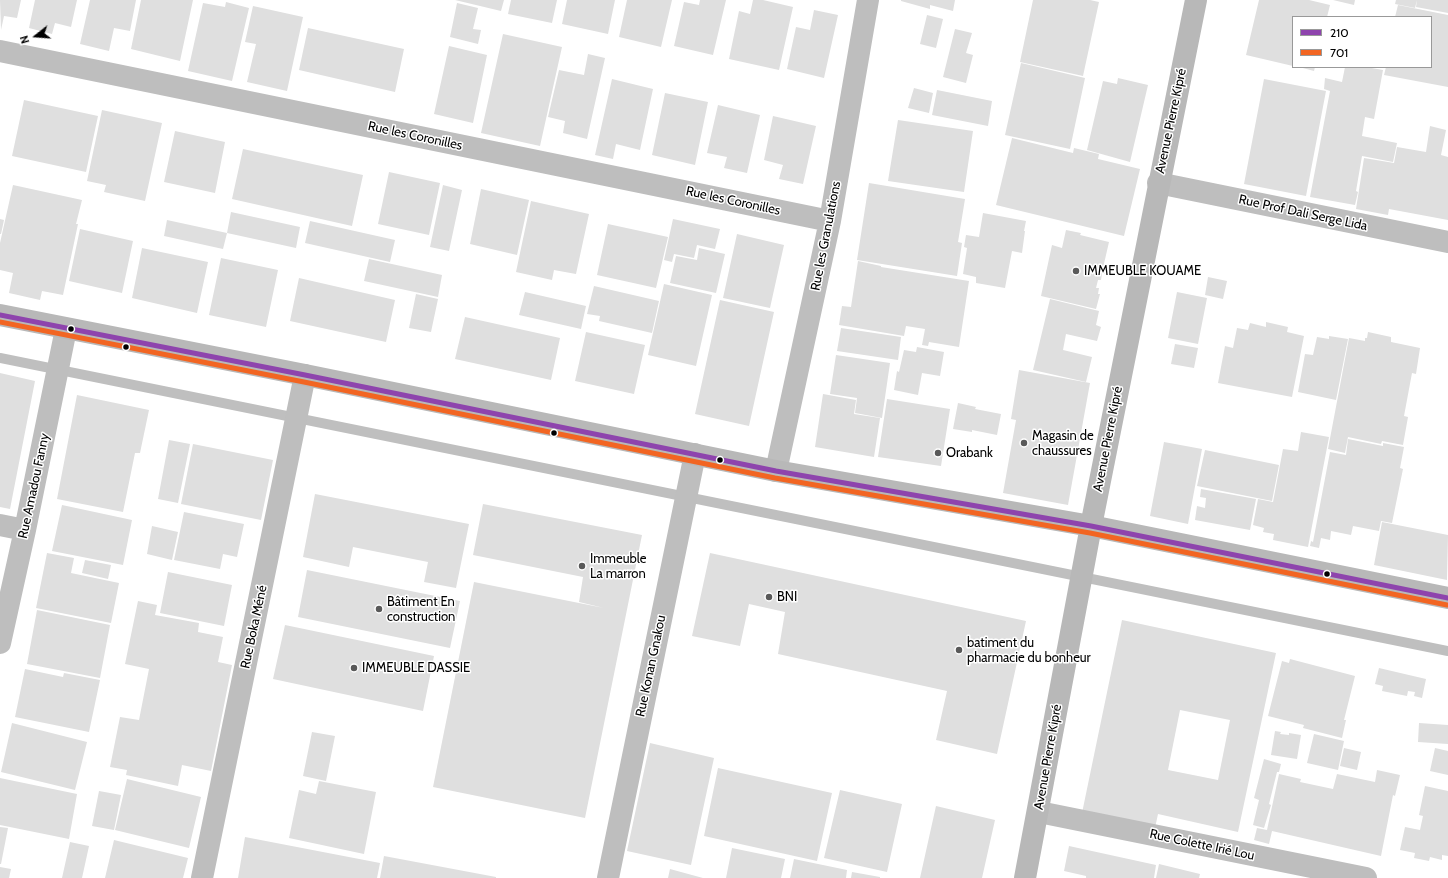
<!DOCTYPE html>
<html>
<head>
<meta charset="utf-8">
<style>
	body { margin:0 }
	#map { position:relative; width:1448px; height:878px; overflow:hidden; background:#fff; font-family:Cabin,sans-serif }
	canvas { display:block }
	.legend { position:absolute; left:1292px; top:16px; width:140px; height:52px; box-sizing:border-box; background:#fff; border:1px solid #999; margin:0; padding:5px 7px; list-style:none; font-size:12px; color:#000 }
	.legend li { display:flex; align-items:center; gap:8px; height:20px }
	.legend b { width:20px; border:1px solid #999 }
	.north { position:absolute; left:16px; top:16px; width:40px; height:40px; -webkit-text-stroke:3px #fff; paint-order:stroke; rotate:253deg; font-size:11px; font-weight:700; line-height:16px; text-align:center; color:#000 }
	.north::after { content:''; display:block; margin:auto; width:14px; height:18px; background:#000; clip-path:polygon(50% 0,100% 100%,50% 72%,0 100%) }
</style>
</head>
<body>
<div id="map">
<canvas width="1448" height="878"></canvas>
<ul class="legend">
<li><b style="height:5px;background:#8e44ad"></b>210</li>
<li><b style="height:5px;background:#f26522"></b>701</li>
</ul>
<div class="north">N</div>
</div>
<script>
const ctx = document.querySelector('canvas').getContext('2d');
ctx.lineJoin = 'round';
function stroke(path, color, width, dash) { ctx.strokeStyle = color; ctx.lineWidth = width; ctx.lineCap = dash ? 'butt' : 'round'; ctx.setLineDash(dash || []); ctx.stroke(path); }
function paint(path, color) { ctx.fillStyle = color; ctx.fill(path, 'evenodd'); }
function drawText(font, color, halo, rows, align = 'center') {
  ctx.font = font + ' Cabin,sans-serif'; ctx.lineWidth = 3; ctx.setLineDash([]); ctx.textBaseline = 'middle'; ctx.strokeStyle = halo; ctx.fillStyle = color; for (const [text, x, y, turn = 0] of rows) {
    ctx.save(); ctx.translate(x, y); ctx.rotate((+turn || 0) * Math.PI / 180); ctx.textAlign = isNaN(turn) ? turn : align; if (halo) ctx.strokeText(text, 0, 0); ctx.fillText(text, 0, 0); ctx.restore();
  }
}
stroke(new Path2D(`
	M0,358L1448,651`), '#bfbfbf', 10);
paint(new Path2D(`
	M0,0H21L17,18L4,16L1,30Z
	M35,0H77L71,27L55,23L52,34L29,28Z
	M90,0H136L130,31L114,28L109,51L80,44Z
	M141,0H193L180,61L131,49Z
	M455,0H504L501,11Z
	M511,0H557L552,23L508,14Z
	M567,0H615L608,34L562,24Z
	M627,0H672L661,47L619,37Z
	M700,0H726L713,55L674,46L684,2L699,5Z
	M753,0H763L793,7L779,70L729,59L739,11L750,14Z
	M901,0H955L953,11L930,5V9L901,1Z
	M1033,0H1090L1099,2L1083,76L1020,62Z
	M1259,0H1309L1330,5L1327,17H1293V66L1246,55Z
	M1333,0H1355L1354,5Z
	M1396,0H1417L1415,8L1395,4Z
	M1417,0H1448V13L1416,7Z
	M226,2L249,8L232,81L188,71L203,3L225,7Z
	M457,3L478,8L473,29L481,30L478,44L450,37Z
	M1398,5L1448,15V87L1384,75L1386,67H1431V17H1395Z
	M253,6L303,17L287,91L247,82L256,44L245,42Z
	M814,10L838,15L824,78L787,69L796,27L810,30Z
	M927,15L943,19L936,48L920,44Z
	M308,28L404,49L395,92L299,70Z
	M955,29L972,33L966,53L973,55L966,83L943,77Z
	M503,34L562,47L540,146L481,133Z
	M449,46L487,55L473,123L434,114Z
	M588,54L605,58L587,139L563,133L565,121L548,117L559,70L584,75Z
	M1021,63L1085,78L1070,149L1005,135Z
	M1299,67H1315L1314,71Z
	M1345,67H1366L1383,70L1374,119L1365,117L1362,136L1397,143L1393,162L1362,156L1356,191L1358,192L1355,205L1310,197L1330,91L1324,89L1325,78L1342,82Z
	M1118,78L1148,85L1130,162L1087,150L1103,81L1117,84Z
	M612,79L653,89L640,150L616,144L613,159L595,155Z
	M1264,79L1326,91L1306,196L1244,184Z
	M914,88L933,93L929,113L908,108Z
	M937,90L992,101L988,126L932,115Z
	M665,93L708,102L695,165L652,155Z
	M24,100L98,116L86,172L12,156Z
	M718,105L760,115L747,173L724,168L727,157L707,153Z
	M102,110L162,123L145,201L104,192L106,185L87,181Z
	M773,116L816,126L803,184L779,179L783,165L764,160Z
	M898,120L973,131L964,192L888,181Z
	M1430,126L1446,130L1441,155L1448,157V220L1389,209L1388,215L1356,209L1364,158L1394,163L1397,147L1426,152Z
	M175,131L225,142L215,193L164,182Z
	M1012,138L1073,153L1074,148L1099,154L1098,159L1140,169L1124,236L996,205Z
	M243,149L363,175L352,226L232,199Z
	M389,172L440,183L429,235L378,224Z
	M869,183L965,199L958,242L962,243L957,276L857,260Z
	M13,185L82,200L76,224H78L63,295L42,291L40,300L9,293L13,273L0,270V243Z
	M443,185L462,190L449,251L430,247Z
	M481,189L529,200L517,255L470,244Z
	M531,201L589,214L576,274L554,270L552,280L516,272Z
	M231,212L300,227L296,248L227,233Z
	M983,213L1026,221L1024,231H1025L1022,253L1012,251L1005,288L976,283V277L963,274L967,248L964,247L966,235L979,237Z
	M0,219L4,220L1,234H0Z
	M673,219L720,229L715,249L697,245L694,258L674,254L672,262L664,260Z
	M167,220L227,233L223,249L164,236Z
	M310,221L395,240L390,262L305,243Z
	M608,224L668,237L656,288L597,275Z
	M80,229L133,241L122,293L69,281Z
	M1066,230L1081,233L1080,235L1109,242L1103,268L1106,269L1105,274H1102L1101,280H1098L1096,288H1099L1098,294H1100L1096,309L1041,296L1052,245L1062,248Z
	M737,234L784,245L770,308L723,298Z
	M142,248L208,262L197,313L132,298Z
	M699,248L725,254L716,293L670,283L676,256L697,260Z
	M221,258L278,270L266,327L209,315Z
	M369,259L442,275L438,297L364,281Z
	M858,261L881,266V267L969,281L959,347L929,342L928,346L922,345L925,329L906,326L904,336L839,325L842,306L851,307Z
	M1208,277L1227,281L1223,299L1205,295Z
	M299,278L395,300L386,342L290,321Z
	M664,284L712,295L696,366L648,355Z
	M594,286L659,301L652,333L599,321L600,316L587,314Z
	M525,292L586,306L581,329L519,315Z
	M1177,292L1207,298L1198,344L1168,338Z
	M416,294L438,299L431,332L409,328Z
	M1050,299L1099,311L1096,325L1101,327L1097,341L1066,334L1063,350L1092,357L1086,382L1033,370Z
	M720,300L774,312L749,426L695,414Z
	M465,317L560,338L551,380L455,359Z
	M1266,322L1288,327L1287,332L1304,336L1292,397L1218,383L1225,346L1233,348L1237,328L1248,330L1250,323L1266,327Z
	M841,328L901,337L898,360L837,351Z
	M586,332L645,345L634,394L575,381Z
	M1368,332L1391,337V342L1420,348L1416,374L1412,373L1404,416L1408,417L1403,445L1382,441L1381,444L1348,437L1345,453L1328,449L1349,338L1365,341V338H1367Z
	M1329,336L1348,339L1336,400L1298,392L1305,354L1313,355L1317,337L1329,339Z
	M1175,344L1198,348L1194,368L1171,364Z
	M917,347L944,352L940,376L922,373L918,395L894,390L897,371L899,372L904,350L916,352Z
	M836,355L890,363L882,418L855,413L857,398L830,394Z
	M1019,370L1090,383L1068,505L1003,493L1016,420L1011,419Z
	M0,373L35,381L10,509L0,507Z
	M823,394L856,400L854,414L880,418L874,457L815,447Z
	M77,395L149,410L140,453H135L123,512L57,499Z
	M887,399L950,409L941,466L878,457Z
	M958,403L976,407L975,409L1001,414L997,435L972,430V432L953,429Z
	M1301,432L1329,437L1308,547L1273,540L1274,534L1263,532L1264,528L1253,525L1258,499L1273,502L1283,449L1298,451Z
	M1348,439L1383,446V443L1404,447L1400,468L1403,469L1392,523L1381,521L1379,531L1353,526L1351,535L1331,531L1330,540L1321,538L1319,548L1310,546L1311,541L1313,542L1330,452L1346,455Z
	M169,440L190,444L178,503L158,499Z
	M1164,442L1202,449L1188,524L1150,516Z
	M193,444L273,460L261,520L181,504Z
	M1205,450L1279,465L1272,501L1197,486Z
	M1201,489L1256,499L1250,530L1195,520L1197,506L1205,508L1206,498L1200,497Z
	M315,494L469,524L456,588L424,582L428,562L353,547L349,567L303,557Z
	M483,504L642,535L585,818L433,787L474,582L604,608L579,602L583,577L473,555Z
	M62,505L132,520L123,565L52,551Z
	M184,512L244,524L237,557L223,554L220,569L174,560Z
	M1382,522L1448,535L1447,580L1374,565Z
	M152,526L178,532L172,560L147,554Z
	M47,553L74,558L71,573L119,583L111,623L36,608Z
	M710,553L1026,621L997,754L936,740L947,691L778,654L785,612L749,604L740,646L692,636Z
	M85,560L111,565L108,579L82,573Z
	M307,570L460,601L450,648L298,617Z
	M168,572L232,585L224,626L160,613Z
	M138,601L157,605L155,615L199,623L198,632L223,637L218,662L232,665L211,771L182,765L178,786L126,775L127,770L110,767L120,717L139,720L149,669L125,664Z
	M37,610L110,625L100,678L27,664Z
	M1122,620L1276,653L1238,832L1158,814L1155,828L1082,813ZM1180,710L1230,720L1218,780L1168,770Z
	M285,625L434,656L423,711L273,679Z
	M1290,659L1355,676L1344,720H1346L1342,738L1303,728L1304,725L1268,716L1282,661L1289,663Z
	M1379,668L1426,679L1422,698L1414,696L1415,692L1408,691L1407,696L1382,691L1383,686L1375,684Z
	M25,669L63,677L64,673L100,680L89,732L15,717Z
	M12,723L87,742L75,790L1,772Z
	M1419,723L1448,725V744L1418,742Z
	M1275,731L1281,732L1280,734L1289,735V733L1301,735L1297,759L1271,755Z
	M312,732L335,736L326,781L303,776Z
	M1314,734L1344,741L1338,770L1307,763Z
	M650,743L714,758L691,865L627,851Z
	M1344,748L1361,752L1357,770L1340,766Z
	M1435,748L1448,751V775L1430,771Z
	M1264,759L1281,764L1279,772H1277L1269,804L1271,805L1264,828L1253,825L1259,800L1254,798Z
	M718,768L832,793L817,861L704,836Z
	M1377,770L1400,775L1395,796L1393,795L1381,856L1272,831L1269,844L1254,840L1257,828L1267,830L1279,774L1301,779L1300,782L1333,789L1337,774L1375,782Z
	M0,778L77,794L69,839L0,825Z
	M127,779L201,797L189,848L115,830Z
	M319,781L376,792L364,854L289,838L299,790L316,794Z
	M1425,786L1448,791V856L1442,855V860L1430,857L1429,861L1414,858L1415,853L1400,850L1405,827L1420,830L1423,816L1419,815Z
	M840,790L902,804L887,872L824,858Z
	M99,791L121,795L114,830L92,826Z
	M936,806L995,820L982,878H920Z
	M0,827L8,828L1,864H0Z
	M245,837L380,863L377,878H238Z
	M114,840L188,858L183,878H105Z
	M70,842L89,846L82,878H62Z
	M1069,846L1156,865L1154,878H1086V876L1064,871Z
	M732,848L785,859L781,878H726Z
	M384,856L496,877V878H380Z
	M794,859L847,870L846,878H790Z
	M1159,864L1200,874L1199,878H1156Z
	M0,867L11,869L9,878H0Z
	M670,869L703,878H668Z
	M852,872L880,877V878H851Z`), '#dfdfdf');
stroke(new Path2D(`
	M0,51L830,221
	M1158,183L1448,242
	M776,471L830,221L868,0
	M0,525L25,530
	M0,643L25,530L66,329
	M1039,812L1366,878
	M202,878L305,375
	M608,878L695,454`), '#bebebe', 22);
stroke(new Path2D(`
	M0,315L305,375L776,471L1091,526L1448,598
	M1025,878L1091,526L1196,0`), '#b8b8b8', 22);
stroke(new Path2D(`
	M0,315L305,375L776,471L1091,526L1448,598`), '#8e44ad', 5);
stroke(new Path2D(`
	M0,322L304,382L775,478L1090,533L1447,605`), '#f26522', 5);
for (const [x, y, r, color] of [
	[1076,271,4,"#595959"],
	[71,329,3.5,"#000"],
	[126,347,3.5,"#000"],
	[554,433,3.5,"#000"],
	[1024,443,4,"#595959"],
	[938,453,4,"#595959"],
	[720,460,3.5,"#000"],
	[582,566,4,"#595959"],
	[1327,574,3.5,"#000"],
	[769,597,4,"#595959"],
	[379,609,4,"#595959"],
	[959,650,4,"#595959"],
	[354,668,4,"#595959"]
]) { const dot = new Path2D(); dot.arc(x, y, r, 0, 2 * Math.PI); ctx.fillStyle = color; ctx.fill(dot); stroke(dot, '#fff', 1.5); }
drawText('13px', '#000', '#fff', [
	["Avenue Pierre Kipré",1171,121,-78],
	["Rue les Coronilles",415,136,12],
	["Rue les Coronilles",733,201,12],
	["Rue Prof Dali Serge Lida",1303,213,12],
	["Rue les Granulations",826,236,-79],
	["Avenue Pierre Kipré",1108,439,-79],
	["Rue Amadou Fanny",34,486,-78],
	["Rue Boka Méné",254,627,-78],
	["Rue Konan Gnakou",651,666,-78],
	["Avenue Pierre Kipré",1048,757,-80],
	["Rue Colette Irié Lou",1202,845,12]
]);
drawText('13px', '#000', '#fff', [
	["IMMEUBLE KOUAME",1084,271],
	["Magasin de",1032,436],
	["chaussures",1032,451],
	["Orabank",946,453],
	["Immeuble",590,559],
	["La marron",590,574],
	["BNI",777,597],
	["Bâtiment En",387,602],
	["construction",387,617],
	["batiment du",967,643],
	["pharmacie du bonheur",967,658],
	["IMMEUBLE DASSIE",362,668]
], 'left');
</script>
</body>
</html>
